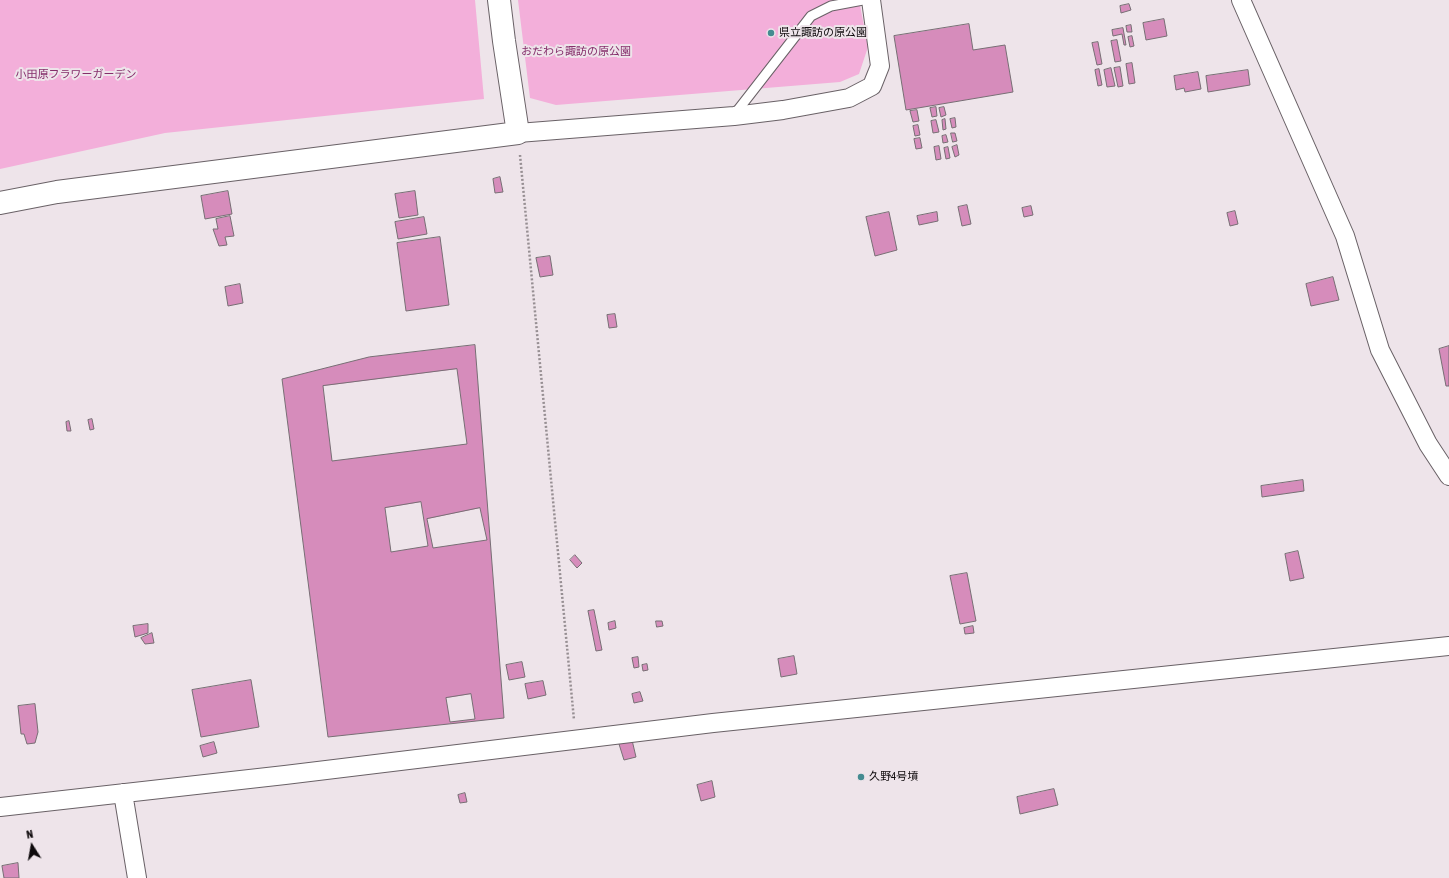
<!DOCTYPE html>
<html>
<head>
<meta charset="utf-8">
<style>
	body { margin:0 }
	#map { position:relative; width:1449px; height:878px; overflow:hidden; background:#eee4ea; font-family:"Asap Condensed",sans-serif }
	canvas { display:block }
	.north { position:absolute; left:12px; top:826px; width:40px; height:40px; -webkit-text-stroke:3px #eee4ea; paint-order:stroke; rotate:349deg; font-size:11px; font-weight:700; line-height:16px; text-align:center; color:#0e0a0c }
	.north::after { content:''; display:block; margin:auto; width:14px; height:18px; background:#0e0a0c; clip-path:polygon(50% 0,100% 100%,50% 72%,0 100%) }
</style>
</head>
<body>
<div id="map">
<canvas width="1449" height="878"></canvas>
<div class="north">N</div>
</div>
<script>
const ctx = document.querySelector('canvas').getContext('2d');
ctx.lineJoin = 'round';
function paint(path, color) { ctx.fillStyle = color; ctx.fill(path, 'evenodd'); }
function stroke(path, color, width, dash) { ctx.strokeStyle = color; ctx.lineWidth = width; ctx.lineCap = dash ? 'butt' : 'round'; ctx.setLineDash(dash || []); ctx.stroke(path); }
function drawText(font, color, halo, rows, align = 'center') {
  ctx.font = font + ' "Asap Condensed","Noto Sans JP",sans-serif'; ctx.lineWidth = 4; ctx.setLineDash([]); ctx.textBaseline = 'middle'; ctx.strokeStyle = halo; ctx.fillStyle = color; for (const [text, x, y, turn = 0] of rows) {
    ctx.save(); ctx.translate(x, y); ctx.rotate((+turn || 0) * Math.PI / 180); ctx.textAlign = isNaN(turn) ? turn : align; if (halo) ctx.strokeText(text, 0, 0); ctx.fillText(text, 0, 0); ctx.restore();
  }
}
paint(new Path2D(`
	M0,0H475L484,99L165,133L0,169Z
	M518,0H859L868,47L859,74L840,82L556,105L530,98Z`), '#f3afda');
const building = new Path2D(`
	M1129,4L1131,10L1121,13L1120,6Z
	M1164,19L1167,36L1146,40L1143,23Z
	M969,24L973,50L1005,45L1013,92L906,110L894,36Z
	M1131,25L1132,32H1127L1126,26Z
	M1123,28L1126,45H1124L1122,34L1113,36L1112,30Z
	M1132,36L1134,46L1130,47L1128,37Z
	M1117,40L1121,61L1115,62L1111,41Z
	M1098,42L1102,64L1097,65L1092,43Z
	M1132,63L1135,83L1129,84L1126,64Z
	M1120,67L1123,86L1118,87L1114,68Z
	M1111,68L1115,86L1107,87L1104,70Z
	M1099,69L1102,85L1098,86L1095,70Z
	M1248,70L1250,85L1208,92L1206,76Z
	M1198,72L1201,89L1185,92L1184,88L1176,90L1174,76Z
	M936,107L937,116L932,117L930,108Z
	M944,107L946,115L941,117L939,108Z
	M917,110L919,121L913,122L910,111Z
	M955,118L956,127L952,128L950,119Z
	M945,119L946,129L943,130L942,120Z
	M936,120L939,132L933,133L931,121Z
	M918,125L920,135L915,136L913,126Z
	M951,133H955L957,141L953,142Z
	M946,135L948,142L943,143L942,136Z
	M920,138L922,148L916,149L914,139Z
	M957,145L959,155L955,157L952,147Z
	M939,146L941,159L936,160L934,147Z
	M948,147L950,158L946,159L944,148Z
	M500,177L503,192L495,193L493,179Z
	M228,191L232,214L205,219L201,196Z
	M415,191L418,215L399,218L395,194Z
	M967,205L971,224L962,226L958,207Z
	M1031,206L1033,215L1024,217L1022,208Z
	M1235,211L1238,224L1230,226L1227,213Z
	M889,212L897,250L875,256L866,217Z
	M937,212L938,221L919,225L917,216Z
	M230,216L234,236L225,237L227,245L219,246L213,229H218L216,219Z
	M424,217L427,234L398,239L395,222Z
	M440,237L449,305L406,311L397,243Z
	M550,256L553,275L540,277L536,258Z
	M1333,277L1339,300L1311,306L1306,284Z
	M240,284L243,303L228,306L225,287Z
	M615,314L617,327L609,328L607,315Z
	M475,345L504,718L328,737L282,379L369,357Z
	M1449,346V386H1446L1439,349Z
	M457,369L467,444L332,461L323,386Z
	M92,419L94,429L90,430L88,420Z
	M69,421L71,431H67L66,422Z
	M1303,480L1304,491L1262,497L1261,486Z
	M421,502L428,546L391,552L385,508Z
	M480,508L487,540L433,548L427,519Z
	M1298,551L1304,578L1290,581L1285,554Z
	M575,555L582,563L577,568L570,560Z
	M967,573L976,621L960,624L950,576Z
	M594,610L602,650L596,651L588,611Z
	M615,621L616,628L609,630L608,623Z
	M656,621H662L663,626L657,627Z
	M148,624V633L135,637L133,626Z
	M973,626L974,633L965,634L964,628Z
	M152,633L154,643L145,644L141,638Z
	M794,656L797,674L781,677L778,659Z
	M638,657L639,667L634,668L632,658Z
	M522,662L525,677L509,680L506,665Z
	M647,664L648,670L643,671L642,665Z
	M251,680L259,727L201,737L192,690Z
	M543,681L546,695L528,699L525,684Z
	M640,692L643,701L634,703L632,694Z
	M471,694L475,719L450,722L446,698Z
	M35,704L38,732L35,743L27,744L24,734H21L18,706Z
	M632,740L636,757L624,760L619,744Z
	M214,742L217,753L203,757L200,746Z
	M712,781L715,797L701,801L697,785Z
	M1054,789L1058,805L1020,814L1017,797Z
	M465,793L467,802L460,803L458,795Z
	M18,863L19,878H4L2,866Z`);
paint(building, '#d68cbb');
stroke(building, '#776e74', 1);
const service = new Path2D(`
	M734,115L811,16L831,6L863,0`);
const minor = new Path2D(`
	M1241,0L1345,236L1380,350L1428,444L1449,476
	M518,133L734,116L783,110L849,98L872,86L880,66L871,0
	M123,793L137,878
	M0,807L285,775L713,723L1449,646`);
const tertiary = new Path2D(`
	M0,203L57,192L518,133L504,41L499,0`);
stroke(service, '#696166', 11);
stroke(minor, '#696166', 20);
stroke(tertiary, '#696166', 24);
stroke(new Path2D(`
	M520,155L574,720`), '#978f93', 2.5, [2, 2]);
stroke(service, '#fff', 9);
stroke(minor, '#fff', 18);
stroke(tertiary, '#fff', 22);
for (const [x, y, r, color] of [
	[771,33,4,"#448b91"],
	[861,777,4,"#448b91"]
]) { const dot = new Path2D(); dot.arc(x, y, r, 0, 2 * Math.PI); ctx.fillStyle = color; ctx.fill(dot); stroke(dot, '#eee4ea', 1.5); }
drawText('11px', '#0e0a0c', '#eee4ea', [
	["県立諏訪の原公園",779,33],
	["久野4号墳",869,777]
], 'left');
drawText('11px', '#852e6b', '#eee4ea', [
	["おだわら諏訪の原公園",576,52],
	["小田原フラワーガーデン",76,75]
]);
</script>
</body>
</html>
